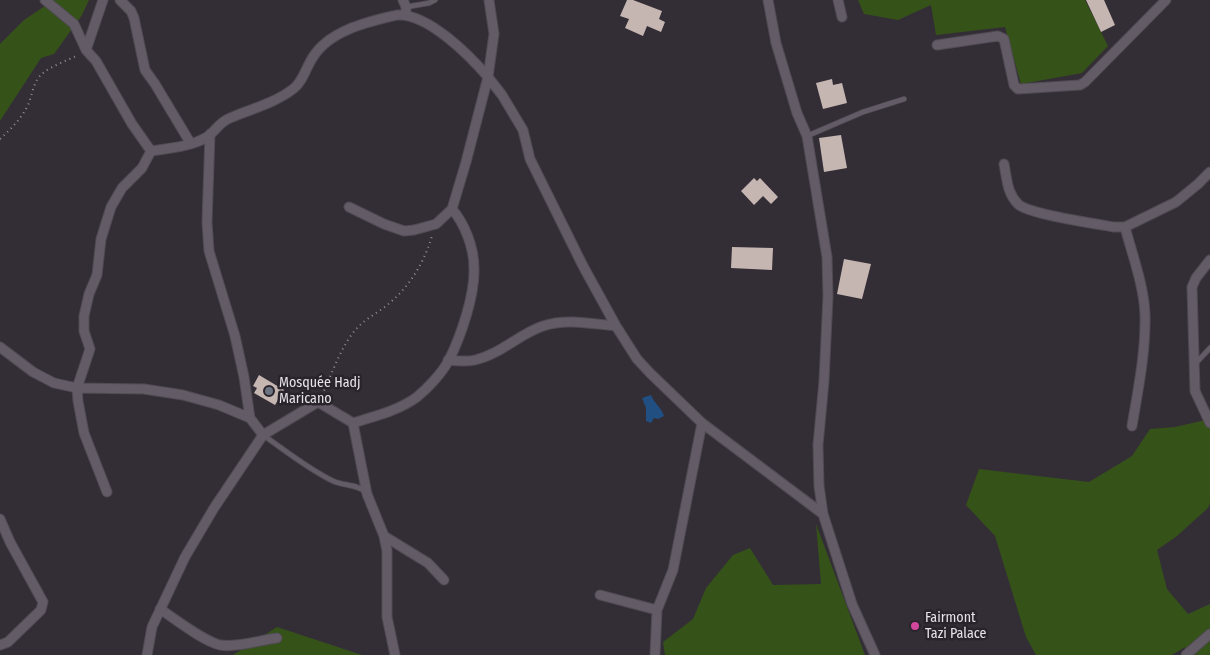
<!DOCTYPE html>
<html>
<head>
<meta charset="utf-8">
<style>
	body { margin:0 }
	canvas { display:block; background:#332d36 }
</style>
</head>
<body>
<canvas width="1210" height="655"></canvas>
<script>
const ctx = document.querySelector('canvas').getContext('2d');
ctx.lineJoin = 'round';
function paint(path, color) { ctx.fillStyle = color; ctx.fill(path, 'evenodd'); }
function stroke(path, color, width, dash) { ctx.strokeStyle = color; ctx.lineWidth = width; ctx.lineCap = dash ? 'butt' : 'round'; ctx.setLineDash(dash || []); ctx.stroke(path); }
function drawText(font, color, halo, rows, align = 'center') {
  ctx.font = font + ' "Fira Sans Condensed",sans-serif'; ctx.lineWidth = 5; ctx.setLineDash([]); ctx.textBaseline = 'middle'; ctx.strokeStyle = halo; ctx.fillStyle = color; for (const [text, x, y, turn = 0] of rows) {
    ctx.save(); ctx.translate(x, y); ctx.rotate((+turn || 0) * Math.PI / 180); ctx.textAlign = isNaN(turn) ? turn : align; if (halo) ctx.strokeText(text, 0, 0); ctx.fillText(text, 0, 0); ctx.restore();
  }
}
paint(new Path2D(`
	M54,0H89L82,15L54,54L41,58L0,121V44L24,20Z
	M858,0H1085L1108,46L1082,73L1021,84L1005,27L936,35L931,5L898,20L864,14Z
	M1210,419V503L1208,508L1177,536L1157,550L1167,589L1188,614L1210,604V655H1185V647L1172,655H1036L1026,637L995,536L966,505L979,469L1089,482L1132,456L1150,429L1175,427Z
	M816,524L865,655H665L663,642L693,619L706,588L733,555L750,548L773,585L821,584Z
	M277,627L362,655H233Z`), '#355218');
paint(new Path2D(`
	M651,395C654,403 661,407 664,416L658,419L654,418L651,423L646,421V408L642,398Z`), '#214f82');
paint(new Path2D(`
	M627,0H633L662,11L659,19L665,22L661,32L647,26L643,36L625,28L629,19L620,16Z
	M1086,0H1104L1115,25L1101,32Z
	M832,79L833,85L842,83L847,103L823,109L816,83Z
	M841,135L847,168L824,172L819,138Z
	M754,178L757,181L760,178L778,197L771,204L763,196L754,205L741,191Z
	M732,247L773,248L772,270L731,268Z
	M844,259L871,264L862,299L837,294Z
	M259,375L284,390L275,405L254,393L257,388L253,386Z`), '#c6b6b2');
const service = new Path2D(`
	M406,7L429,3L435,0
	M807,136L863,112L904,99
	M1196,363L1210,348
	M263,435C286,451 308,469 333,481C343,486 358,484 365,492`);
const minor = new Path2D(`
	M45,0L74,24L86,50L96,61L132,124L151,151
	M120,0L131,11L134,18L145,70L155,84L191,144
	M403,0L406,7V15
	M489,0L494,34L488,77L502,95L523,130L530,159L583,266L616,326L637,359L650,373L702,423L823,514L852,604L875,655
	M768,0L776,43L797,113L807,136L827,257L828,296L824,381L818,445L819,486L823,514
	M838,0L842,17
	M937,45L998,36L1004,39L1014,85L1018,89L1080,85L1085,82L1166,0
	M86,50L103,0
	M210,134L207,222L209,251L235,336L244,377L250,418
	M151,151C170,148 190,147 207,137C216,131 218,123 230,118C251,109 275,103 293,89C303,82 306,67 313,57C330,30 368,22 397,15C428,13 470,56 488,77L466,162L452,209L436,224L414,230L404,231L384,224L349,207
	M1004,164C1007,179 1007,193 1018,204C1028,214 1096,224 1114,227H1125L1176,202L1198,184L1210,172
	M1125,227C1132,254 1144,286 1145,314C1146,351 1138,390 1132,426
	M1210,260L1196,278L1192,287L1195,391L1210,423
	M0,347L33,372L54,383L77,388L144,389L183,395L219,405L250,418L263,435
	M448,360C457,361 467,362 475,360C501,354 519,334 543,326C566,318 593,324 616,326
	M353,423L367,494L384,536L387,551V617L395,655
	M107,492L84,433L78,401L77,388L90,349L84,331V316L89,294L97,275L101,239L111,207L122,188L142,168L151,151
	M0,519L10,542L43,602L41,610L8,642L0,645
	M384,536L428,563L444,580
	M600,595L657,610
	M160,609C175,619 203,641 220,645C235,648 261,640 277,638
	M147,655L152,627L185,557L214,508L263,435L318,402L353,423C375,416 398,411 417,397C428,388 442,373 449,360C461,336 475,295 474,268C474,248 465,224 452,209
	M655,655L657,610L673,570L702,423
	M1186,655L1210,634`);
stroke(service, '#504a53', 6);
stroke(minor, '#504a53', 11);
stroke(new Path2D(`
	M0,139C12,128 22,118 29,103C32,94 34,81 41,75C50,66 67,61 78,55
	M322,395C333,372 341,345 358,327C367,318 377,313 386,306C409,288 424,263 432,236`), '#948f97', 2, [1, 4]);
stroke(service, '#635c67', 4.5);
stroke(minor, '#635c67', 9);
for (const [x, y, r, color] of [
	[269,391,5,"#6b7280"],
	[915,626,5,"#d1479c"]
]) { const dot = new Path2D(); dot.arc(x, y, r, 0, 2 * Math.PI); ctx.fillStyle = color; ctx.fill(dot); stroke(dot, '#29232c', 2); }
drawText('14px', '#e6e2e8', '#29232c', [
	["Mosquée Hadj",279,383],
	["Maricano",279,399],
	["Fairmont",925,618],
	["Tazi Palace",925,634]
], 'left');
</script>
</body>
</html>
